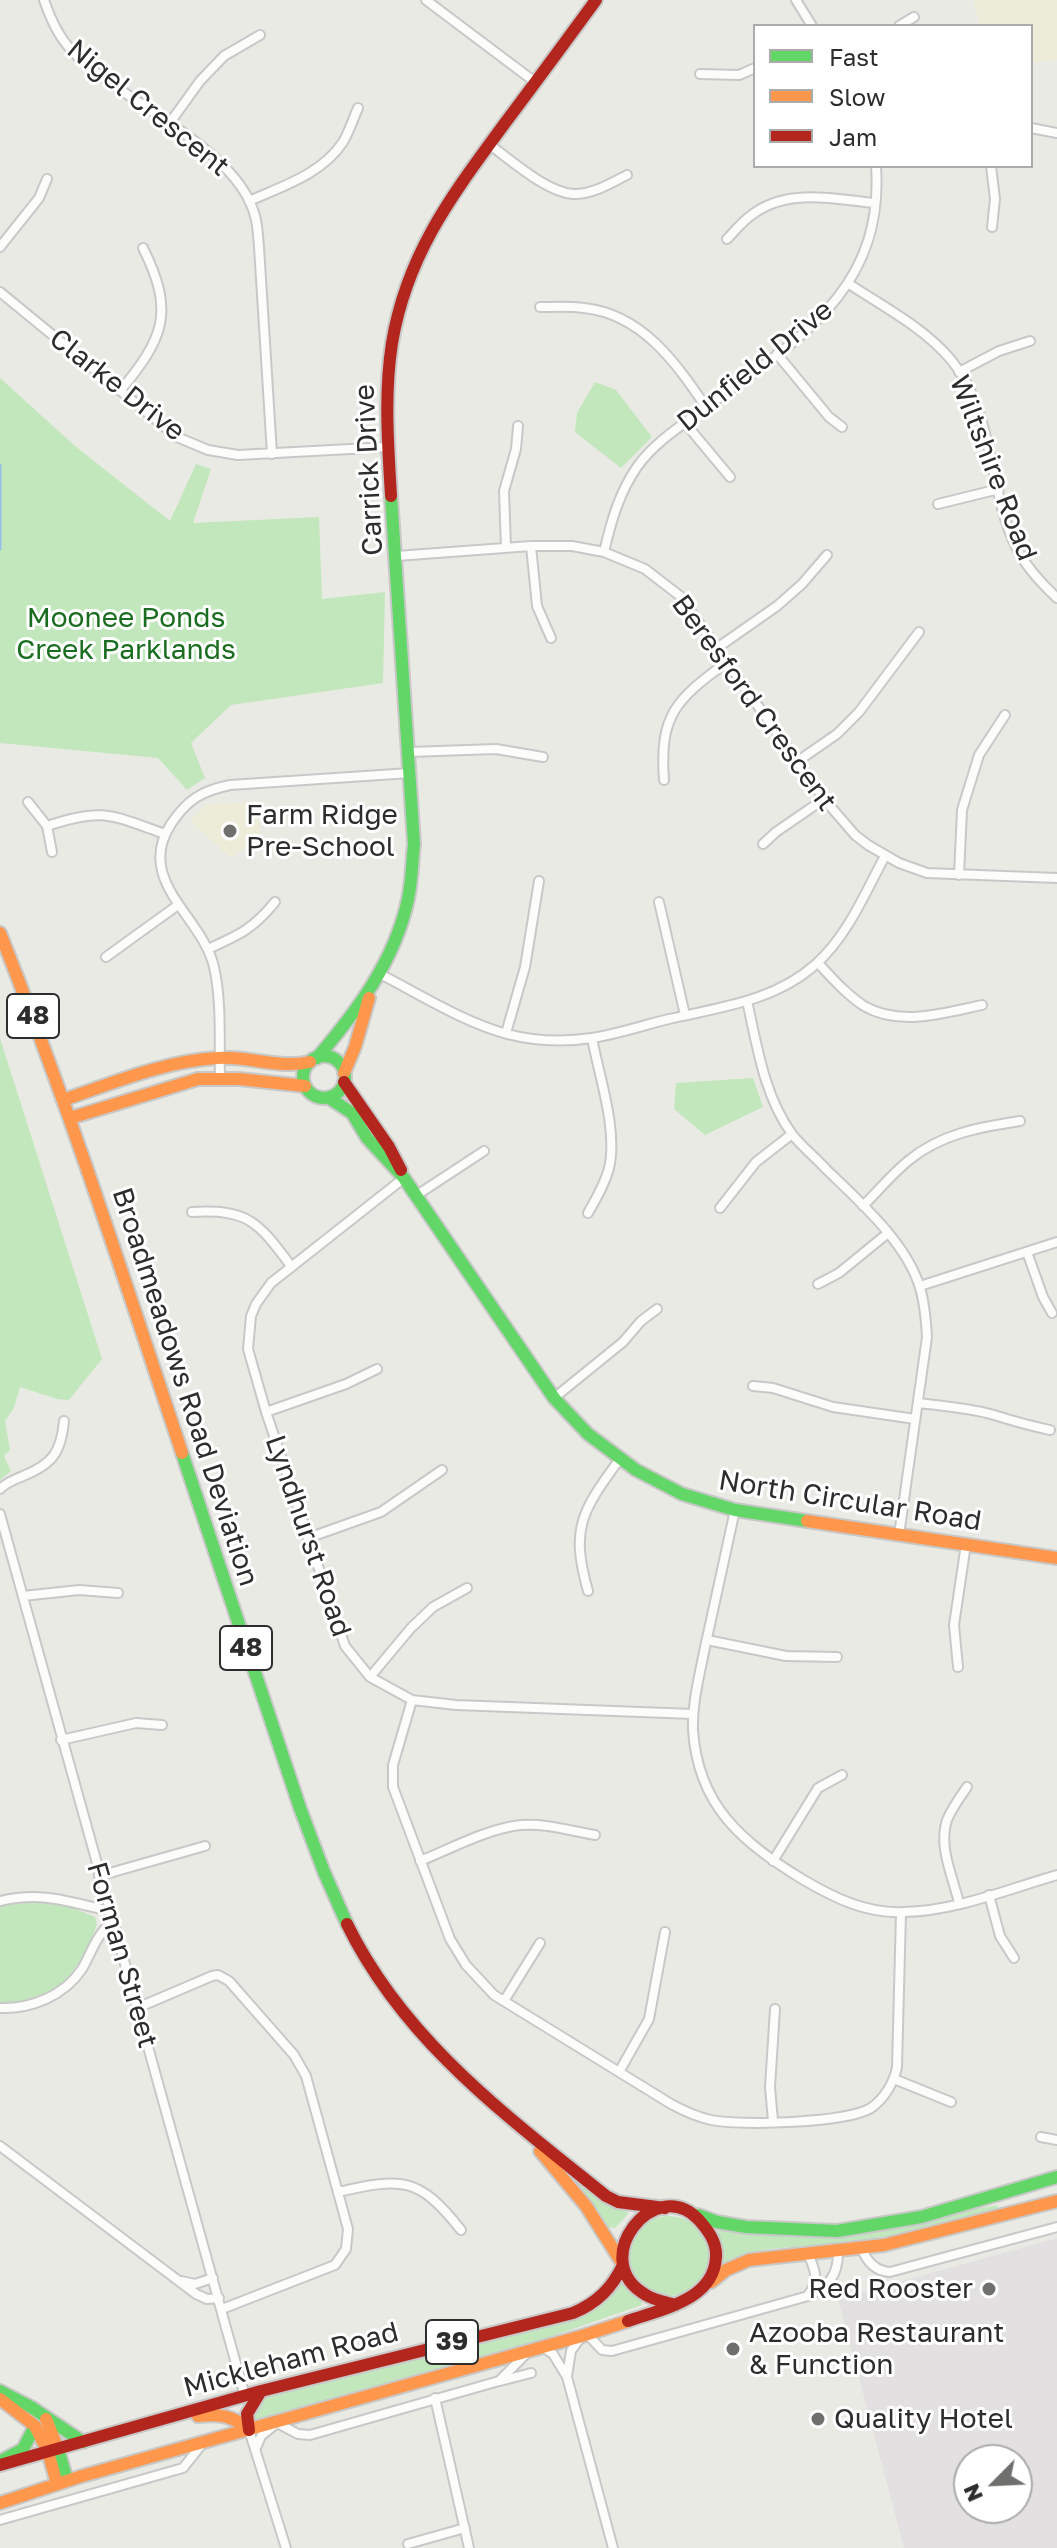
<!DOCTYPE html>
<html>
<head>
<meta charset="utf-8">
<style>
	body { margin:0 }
	#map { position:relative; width:1057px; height:2548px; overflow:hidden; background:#eaeae4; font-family:"Golos Text",sans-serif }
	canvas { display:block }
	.legend { position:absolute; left:753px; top:24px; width:280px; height:144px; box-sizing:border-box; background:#fff; border:2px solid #ababab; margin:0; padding:10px 14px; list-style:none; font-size:24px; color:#2d2d2d }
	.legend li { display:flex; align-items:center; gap:16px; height:40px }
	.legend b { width:40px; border:2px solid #ababab }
	.north { position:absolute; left:953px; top:2444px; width:80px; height:80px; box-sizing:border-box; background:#fff; border:2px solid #ababab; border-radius:50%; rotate:246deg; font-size:22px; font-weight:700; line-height:32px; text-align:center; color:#2d2d2d }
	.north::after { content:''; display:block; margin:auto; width:28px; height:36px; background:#6f6f6d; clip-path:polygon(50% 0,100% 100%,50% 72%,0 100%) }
</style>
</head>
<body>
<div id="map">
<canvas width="1057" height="2548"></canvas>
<ul class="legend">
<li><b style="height:10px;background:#63d668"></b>Fast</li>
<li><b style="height:10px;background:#ff974d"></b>Slow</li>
<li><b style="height:10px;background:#b3261e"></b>Jam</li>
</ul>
<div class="north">N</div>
</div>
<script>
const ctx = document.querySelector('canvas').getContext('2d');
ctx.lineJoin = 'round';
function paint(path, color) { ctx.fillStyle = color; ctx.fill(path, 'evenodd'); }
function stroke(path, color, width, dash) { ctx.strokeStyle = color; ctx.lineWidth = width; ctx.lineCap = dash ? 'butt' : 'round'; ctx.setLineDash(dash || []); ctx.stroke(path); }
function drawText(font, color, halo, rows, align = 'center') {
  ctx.font = font + ' "Golos Text",sans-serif'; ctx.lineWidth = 6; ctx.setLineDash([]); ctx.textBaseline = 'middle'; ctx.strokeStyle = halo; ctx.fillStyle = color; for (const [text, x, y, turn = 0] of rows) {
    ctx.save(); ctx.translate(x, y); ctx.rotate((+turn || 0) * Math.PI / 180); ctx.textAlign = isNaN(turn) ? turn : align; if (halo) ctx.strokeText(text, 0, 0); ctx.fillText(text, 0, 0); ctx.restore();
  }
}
paint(new Path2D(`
	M1057,2238V2548H904L838,2299ZM969,2460H1017V2508H969Z`), '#e3e0e2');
paint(new Path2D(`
	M973,0H1057V60L1031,62V26H980Z
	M256,802L261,841L230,857L190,821L207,804Z`), '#edecd8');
paint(new Path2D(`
	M0,378L75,446L170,521L196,464L211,469L193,523L319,517L322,599L385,592L383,683L231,705L191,743L205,778L187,790L158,758L0,743Z
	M595,382L616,390L652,437L621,468L575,432L577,413Z
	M0,1038L102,1359L69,1400L57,1399L20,1387L14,1408L5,1421L10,1450L4,1456L11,1471L0,1480Z
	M753,1078L763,1107L705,1135L674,1109L676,1083Z
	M20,1900L64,1904L95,1917L97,1924C81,1971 54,2005 0,2004V1904Z
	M573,2177L615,2207L629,2213L615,2228L608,2227Z
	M997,2205L999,2210C949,2225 900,2237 848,2244C806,2249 758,2242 721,2265L716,2231L864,2234L904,2228L955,2213Z
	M629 2256a40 40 0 1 1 80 0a40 40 0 1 1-80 0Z
	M621,2280L641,2299L642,2305L538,2341L254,2421L253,2411L262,2399L271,2395L557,2322Z`), '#c2e7bc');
stroke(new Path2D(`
	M0,465V549`), '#97bfec', 3);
const street = new Path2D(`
	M44,0C51,20 59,38 74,53C122,102 238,148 255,216C258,226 258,237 259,247L272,454
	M426,0L535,82
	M796,0L812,26
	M899,26L914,17
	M700,74L739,75L755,68
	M169,124L200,81L224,56L260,35
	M1031,128L1057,133
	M490,145C511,160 546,192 573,194C592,195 611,183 627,175
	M991,166L995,199L992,227
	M249,201C283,186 322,174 343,142C349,132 353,119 358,108
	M727,239C734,232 741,223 749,217C785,187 832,199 875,203
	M0,247L39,198L47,179
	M849,284C884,307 925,328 952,361C996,415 987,491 1018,551C1028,569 1042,584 1057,598
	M0,292L177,437L208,450L238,455L388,447
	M540,307C554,307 570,306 584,308C642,314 676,363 706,407
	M777,354L829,417L842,427
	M959,372L999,351L1030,341
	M120,391C164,338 175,312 143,248
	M685,423L730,477
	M938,504L999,489
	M531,546L537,606L551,638
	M506,548L504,491L516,449L518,426
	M604,552C611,522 619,493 637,467C653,444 679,427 701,411C791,343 885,295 876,166
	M397,556L531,546H572L604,552L645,569L680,596L824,799L855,835L868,845L899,863L927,873L1057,878
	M717,648L777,606L802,584L827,555
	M409,752L496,749L543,757
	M798,761L837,734L859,712L919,632
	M664,780C659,714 677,699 727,662
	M28,802L47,826L52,852
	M47,826C103,807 111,815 165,834
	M763,844L776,832L824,799
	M959,875L962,810L979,755L1005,715
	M659,902L685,1015
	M208,949C239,935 253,929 275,902
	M106,957L178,905
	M818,963C832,978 846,994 864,1006C900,1027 944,1013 982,1005
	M380,974C421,995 463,1022 507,1034C534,1041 565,1042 592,1038C618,1034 644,1025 669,1019C721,1007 775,1001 816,964C848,935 865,893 885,856
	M747,1001C757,1045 764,1096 792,1134C801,1146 815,1157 826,1169C859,1201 907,1243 920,1288C925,1304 926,1320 927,1337L899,1535
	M506,1033L525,967L539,881
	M220,1077C219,1042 222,1002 214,967C203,917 134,881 171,824C187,800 201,791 230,785L410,773
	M404,1178L271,1283L256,1304L251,1316L248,1349L266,1412L345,1646L370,1677L412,1700L456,1705L693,1714
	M417,1195L484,1151
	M863,1206C878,1191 892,1174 908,1161C940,1134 980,1127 1020,1121
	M720,1208L756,1162L792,1134
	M192,1212C249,1209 258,1222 291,1266
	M588,1213C596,1199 605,1184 609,1168C618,1130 599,1076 592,1038
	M1027,1252L1043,1297L1052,1313
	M818,1284L839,1273L888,1233
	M920,1286L1057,1242
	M753,1386L773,1388L833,1407L915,1419
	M554,1398L623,1342L641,1321L657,1309
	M918,1403C944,1406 970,1408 994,1415C1013,1421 1031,1426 1050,1430
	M266,1412L346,1384L377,1369
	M0,1489C7,1482 14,1480 23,1476C53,1464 61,1452 64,1421
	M735,1510C725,1557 714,1605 704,1652C699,1678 692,1704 693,1730C698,1806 742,1842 802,1879C834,1898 867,1914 904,1912C956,1911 1008,1889 1057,1875
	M0,1514L245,2396
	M308,1538L381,1512L442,1470
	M588,1591C570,1528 582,1511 619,1460
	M23,1596L79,1590L118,1593
	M707,1640L786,1656L837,1657
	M958,1667L954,1625L966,1544
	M370,1677L411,1628L433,1607L467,1588
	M412,1700L393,1765V1787L450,1939L466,1965L494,1995L671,2104C684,2111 697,2117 711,2120C741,2126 846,2123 871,2108C884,2099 894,2083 897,2067L901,1913
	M61,1740L136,1723L162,1725
	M420,1861C450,1849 489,1828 521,1825C545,1823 571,1831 595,1835
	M773,1861L818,1788L842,1775
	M99,1876L205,1846
	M989,1895L1000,1936L1014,1958
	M0,1901C42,1891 69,1902 110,1911
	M959,1903C953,1877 938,1847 947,1820C952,1808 960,1797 967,1787
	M504,2001L540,1943
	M0,2008C31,2009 64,1996 82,1969C92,1952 96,1935 112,1922
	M137,2008L212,1976L218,1975L229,1981L294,2055L306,2076L348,2229L346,2249L335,2265L222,2309
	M619,2072L649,2019L665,1932
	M894,2079L951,2102
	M773,2121L770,2087L775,2009
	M1041,2137L1057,2140
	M0,2146L196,2294L207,2299L219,2298
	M338,2192C403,2177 419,2177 461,2230
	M862,2249C867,2262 875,2271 890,2272L1057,2227
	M808,2254C815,2269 820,2282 808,2295
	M181,2281L195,2284L213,2278
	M587,2334L602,2350L612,2351L808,2296C829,2286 838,2276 838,2252
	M544,2348L553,2354L567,2377L613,2548
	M567,2376L571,2351L581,2337
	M500,2381L531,2373
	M435,2398L469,2548
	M249,2430L286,2548
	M256,2448L261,2436L277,2423L298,2434L310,2435L499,2381L525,2355
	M0,2520L183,2468L203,2443
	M408,2544L465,2528`);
const fast = new Path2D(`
	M303 1077a21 21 0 1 1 42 0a21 21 0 1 1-42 0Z
	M317,1058C357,1011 395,961 408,899C412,881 412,862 414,844L391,496
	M329,1098L352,1113L367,1138L404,1178L554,1398L588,1434L636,1470L682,1494L735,1510L807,1521
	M182,1453L300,1808L324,1872L347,1924
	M698,2215L717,2222L746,2227L837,2231L921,2217L1057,2177
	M0,2391L31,2407L83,2442
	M58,2449L67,2480
	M3,2460L23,2449L35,2426`);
const slow = new Path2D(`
	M0,933C68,1104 124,1278 182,1453
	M344,1073L355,1047L369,998
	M63,1100C113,1083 164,1061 218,1058C249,1056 279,1069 310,1062
	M70,1118L198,1079H239L305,1086
	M807,1521L1057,1558
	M540,2151L586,2206L622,2263
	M711,2282L726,2270L749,2260L884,2245L1057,2201
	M0,2399L35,2426L48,2452
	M198,2416C219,2414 233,2415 249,2430
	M46,2419L58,2449
	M48,2452L57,2484
	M0,2503L82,2476L582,2336L628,2321`);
const jam = new Path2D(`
	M391,496C388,445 384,394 392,343C407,253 453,194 505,123C536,82 566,41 596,0
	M344,1082L389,1147L401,1170
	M347,1924C404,2041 507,2116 606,2196L618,2202L665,2208
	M628,2321C662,2309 714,2300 716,2257C717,2242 708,2230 698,2219C654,2174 586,2261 646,2295C654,2300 665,2302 675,2305
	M249,2430L247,2414L261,2391
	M0,2465L261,2391L573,2313C597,2303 612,2288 623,2265`);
stroke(street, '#c8c8c8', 12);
stroke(fast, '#c8c8c8', 16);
stroke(slow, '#c8c8c8', 16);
stroke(jam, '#c8c8c8', 16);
stroke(street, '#fcfcfb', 8);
stroke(fast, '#63d668', 12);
stroke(slow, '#ff974d', 12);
stroke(jam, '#b3261e', 12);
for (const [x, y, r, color] of [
	[230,831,8,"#6f6f6d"],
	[989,2289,8,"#6f6f6d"],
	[733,2349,8,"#6f6f6d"],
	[818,2419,8,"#6f6f6d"]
]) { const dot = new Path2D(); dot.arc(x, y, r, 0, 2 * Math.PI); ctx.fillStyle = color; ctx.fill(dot); stroke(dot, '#fff', 3); }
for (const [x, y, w] of [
	[33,1016,52],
	[246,1648,52],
	[452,2342,52]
]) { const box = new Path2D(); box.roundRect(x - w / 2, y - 22, w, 44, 6); ctx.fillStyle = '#fff'; ctx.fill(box); stroke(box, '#2d2d2d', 2); }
drawText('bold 26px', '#2d2d2d', null, [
	["48",33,1016],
	["48",246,1648],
	["39",452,2342]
]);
drawText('28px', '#2d2d2d', '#fff', [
	["Nigel Crescent",148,108,39],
	["Dunfield Drive",755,366,-39],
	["Clarke Drive",117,385,38],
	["Wiltshire Road",993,468,69],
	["Carrick Drive",369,470,-93],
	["Beresford Crescent",754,703,54],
	["Broadmeadows Road Deviation",185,1387,72],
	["North Circular Road",850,1501,9],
	["Lyndhurst Road",308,1536,71],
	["Forman Street",122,1955,74],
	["Mickleham Road",291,2360,-15]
]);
drawText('28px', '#1a6d20', '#fff', [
	["Moonee Ponds",126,618],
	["Creek Parklands",126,650]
]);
drawText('28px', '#2d2d2d', '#fff', [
	["Farm Ridge",246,815],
	["Pre-School",246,847],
	["Red Rooster",973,2289,"right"],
	["Azooba Restaurant",749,2333],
	["& Function",749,2365],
	["Quality Hotel",834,2419]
], 'left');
</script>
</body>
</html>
